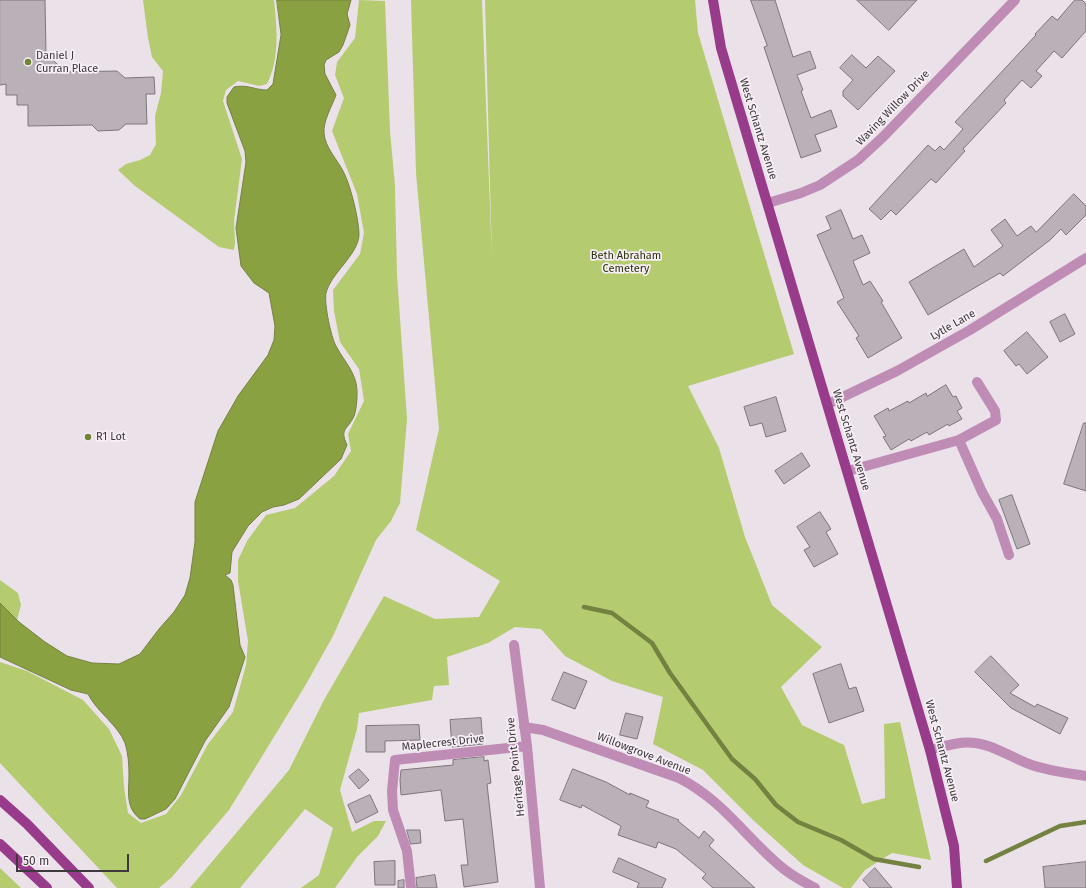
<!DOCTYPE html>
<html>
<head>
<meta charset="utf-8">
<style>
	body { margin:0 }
	#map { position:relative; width:1086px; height:888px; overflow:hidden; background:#ebe1e9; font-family:"Fira Sans",sans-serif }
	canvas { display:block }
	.scale { position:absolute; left:16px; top:854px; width:113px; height:18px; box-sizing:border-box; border:2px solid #3d393c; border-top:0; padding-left:5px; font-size:12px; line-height:14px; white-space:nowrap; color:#3d393c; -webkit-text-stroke:3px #f8eef6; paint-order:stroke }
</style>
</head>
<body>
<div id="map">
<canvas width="1086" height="888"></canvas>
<div class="scale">50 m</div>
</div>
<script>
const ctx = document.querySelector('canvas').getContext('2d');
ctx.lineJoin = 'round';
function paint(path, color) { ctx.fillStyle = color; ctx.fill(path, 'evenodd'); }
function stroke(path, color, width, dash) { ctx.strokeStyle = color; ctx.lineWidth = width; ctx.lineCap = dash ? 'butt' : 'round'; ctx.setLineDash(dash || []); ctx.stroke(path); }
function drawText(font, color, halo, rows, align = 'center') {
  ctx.font = font + ' "Fira Sans",sans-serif'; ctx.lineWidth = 3.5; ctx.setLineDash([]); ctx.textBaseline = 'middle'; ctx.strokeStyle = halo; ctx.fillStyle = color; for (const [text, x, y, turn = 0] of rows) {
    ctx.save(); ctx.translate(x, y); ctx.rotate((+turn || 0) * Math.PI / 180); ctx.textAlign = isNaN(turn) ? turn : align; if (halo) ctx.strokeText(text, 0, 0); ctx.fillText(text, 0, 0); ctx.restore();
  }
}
paint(new Path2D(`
	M143,0H274C277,28 280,59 267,84L259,86L238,81L226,90L223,101L242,159L234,221L235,243L234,250L219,247L135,186L118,170L126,164L140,160L150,155L156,144L155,116L161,93L163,71L152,57L148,38Z
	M359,0L385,1L390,131L395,186L397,275L407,419L400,503L391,521L376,540L333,636L305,686L258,763L229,810L172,877L159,888H117L0,763V662L27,671L83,700L109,729L122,756L124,787L128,813L141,823L166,814L181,795L208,744L233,712L246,665L248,641L238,581V560L247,541L266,515L295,508L334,476L351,451L348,434L364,401L359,369L340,342L334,311L333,290L360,254L364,233L357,194L332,131L344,98L335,75L337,62L355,38Z
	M411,0H482L492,260L485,0H695L698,33L794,354L688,386L719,448L745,537L772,605L822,647L781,687L802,725L844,745L862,804L885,798L884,724L900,722L931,860L892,853L865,870L851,888H843L803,865L753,820L703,770L653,744L663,697L612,681L565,656L541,629L515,627L488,643L447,657L449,685L434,686L432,700L359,713L357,729L340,790L352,832L374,821H386L378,836L357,857L335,888H301L319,875L333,828L305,809L240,888H190L289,770L324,700L384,596L435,619L479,617L500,581L416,530L439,429L416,173Z
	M0,580L18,593L21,605L17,620L0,603Z
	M0,868L21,888H0Z`), '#b4cc6f');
const water = new Path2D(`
	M277,0H351L347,14L350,25L343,45L339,52L326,60L324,65L325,74L336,95C332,106 323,121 324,133C325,148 338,160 344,173C351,187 359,220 359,235C358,255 331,273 326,293C324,304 331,337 336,346C345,363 358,374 357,395C357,401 356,411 354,416C348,430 339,428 347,445L341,459L299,499L284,505L273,507L262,512L248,526L232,552L230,573L225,575L231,580L233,585L240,645L245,657L229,707L205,741L175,799L166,809L145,819H140C125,807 129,791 129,774C129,764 128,752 125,743C118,725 97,712 88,694L71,690L0,657V603L19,622L45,642L67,656L92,663L119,664L140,654L159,629L174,612L185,595L190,578L195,542V502L218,431L238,396L268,355L274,340L275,326L269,293L254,283L241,266L236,228L246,162L245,151L227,103V97L234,87C247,84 255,90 267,90L273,84L281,35Z`);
paint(water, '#8aa142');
stroke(water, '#738240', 1);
stroke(new Path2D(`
	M584,607L612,613L652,643L670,673L732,759L755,779L776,805L798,822L841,840L874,859L919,867
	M986,861L1060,826L1086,822`), '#738240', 4.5);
const building = new Path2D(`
	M0,0H45L46,54L66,72L117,71L125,78L154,77L155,94H146L147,124H126L119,130L98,131L92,125L28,126V105H17V95H6V84L0,85Z
	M751,0H775L793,57L810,51L816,68L797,75L803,90L801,91L811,118L831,110L837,127L815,135L821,151L801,158L764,47L767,46Z
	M857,0H917L889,30Z
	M1075,0H1082L1086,4V31L1062,58L1054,51L1036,71L1042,76L1031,88L1022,80L1004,100L1006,103L963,149L965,151L936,183L931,179L896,215L891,210L881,220L869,209L928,145L935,151L940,146L944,150L963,129L955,122L1036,35L1035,34L1052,16L1057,20Z
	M852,55L866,68L878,56L895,71L858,110L843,96V91L853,80L840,68Z
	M1074,194L1086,206V215L1066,235L1061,229L1050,240L1003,276L1000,273L928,315L909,282L964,249L974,267L1003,246L991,230L1005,219L1017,236L1031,226L1036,232Z
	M841,210L853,239L862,235L870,253L853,261L863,285L870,281L883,301L881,302L902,338L868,358L856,338L859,336L837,302L844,298L817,235L831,229L826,217Z
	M1065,314L1075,334L1060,342L1050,322Z
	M1027,332L1048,357L1027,374L1019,364L1016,366L1004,351Z
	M946,385L953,397L956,396L962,408L957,411L962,419L949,426L948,424L929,435L927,432L911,441L909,439L891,450L883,437L886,436L874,416L888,408L889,411L908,401L909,403L926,393L927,396Z
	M776,397L786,431L766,437L762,423L750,426L744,407Z
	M1084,423H1086V491L1064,484Z
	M802,453L810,466L784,484L775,471Z
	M1012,495L1030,544L1017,549L999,500Z
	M820,512L831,529L826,532L838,554L814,567L804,550L810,547L797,527Z
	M991,656L1019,685L1010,693L1035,707L1037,704L1068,718L1060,734L1011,708L975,672Z
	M841,664L849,689L856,687L864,711L829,723L813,674Z
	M564,672L587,681L575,709L552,700Z
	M626,713L643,717L637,739L620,735Z
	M481,718L483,744L452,747L450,720Z
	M419,725L420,740L385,741V752H366V726Z
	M484,757V761L488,760L491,783L487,784L498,882L464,887L461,865H468L463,819L445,821L441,790L401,795L400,780L401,770L453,765V760Z
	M359,769L369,780L359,789L349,777Z
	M573,769L606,782L630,795V793L649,801L646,807L679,820L678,821L699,838L704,831L714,840L709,846L755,888H713L702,878L706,874L676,849L658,842L656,848L618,835L621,826L582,805L581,808L560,800Z
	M370,795L378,812L356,823L348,805Z
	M407,830H420L421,843L411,844Z
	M619,858L666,879L662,888H637L639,883L613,872Z
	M395,861V885H375L374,862Z
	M1086,862V888H1045L1043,867Z
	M875,868L892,888H870L863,880Z
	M435,875L437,888H417L416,878Z
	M404,880V888H398V881Z`);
paint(building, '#bab0b8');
stroke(building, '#7e757c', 1);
stroke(new Path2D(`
	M768,203L801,193L820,185L858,160L883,137L1015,0
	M828,404L897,371L970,330L1086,258
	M959,440L996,420L995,411L977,382
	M848,471L959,440L982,492L997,519L1009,555
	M514,645L527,746L540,888
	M524,727L543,730L679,778C722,800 743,834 779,865C790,875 802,881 815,888
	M930,750C945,746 960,741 975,743C994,745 1012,758 1029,764C1048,771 1067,773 1086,776
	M411,888L407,851L393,810L392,791L395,760L527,746`), '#bf8cb5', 10);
stroke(new Path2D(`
	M713,0L721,48L930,750L954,846L957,888
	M0,800L27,824L89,888
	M0,844L47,888`), '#983b8a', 10);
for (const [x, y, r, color] of [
	[28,62,4,"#718434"],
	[88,437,4,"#718434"]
]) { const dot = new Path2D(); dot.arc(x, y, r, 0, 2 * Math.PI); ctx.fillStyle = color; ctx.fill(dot); stroke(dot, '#f8eef6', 1.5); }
drawText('11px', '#3d393c', '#f8eef6', [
	["Daniel J",36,56],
	["Curran Place",36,69],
	["R1 Lot",96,437]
], 'left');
drawText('11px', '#3d393c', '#f8eef6', [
	["Waving Willow Drive",893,108,-46],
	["West Schantz Avenue",758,129,73],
	["Lytle Lane",953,325,-30],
	["West Schantz Avenue",851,440,73],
	["Maplecrest Drive",443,743,-6],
	["West Schantz Avenue",942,751,75],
	["Willowgrove Avenue",644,754,21],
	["Heritage Point Drive",516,767,-96]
]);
drawText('11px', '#283109', '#f8eef6', [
	["Beth Abraham",626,256],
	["Cemetery",626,269]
]);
</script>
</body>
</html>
